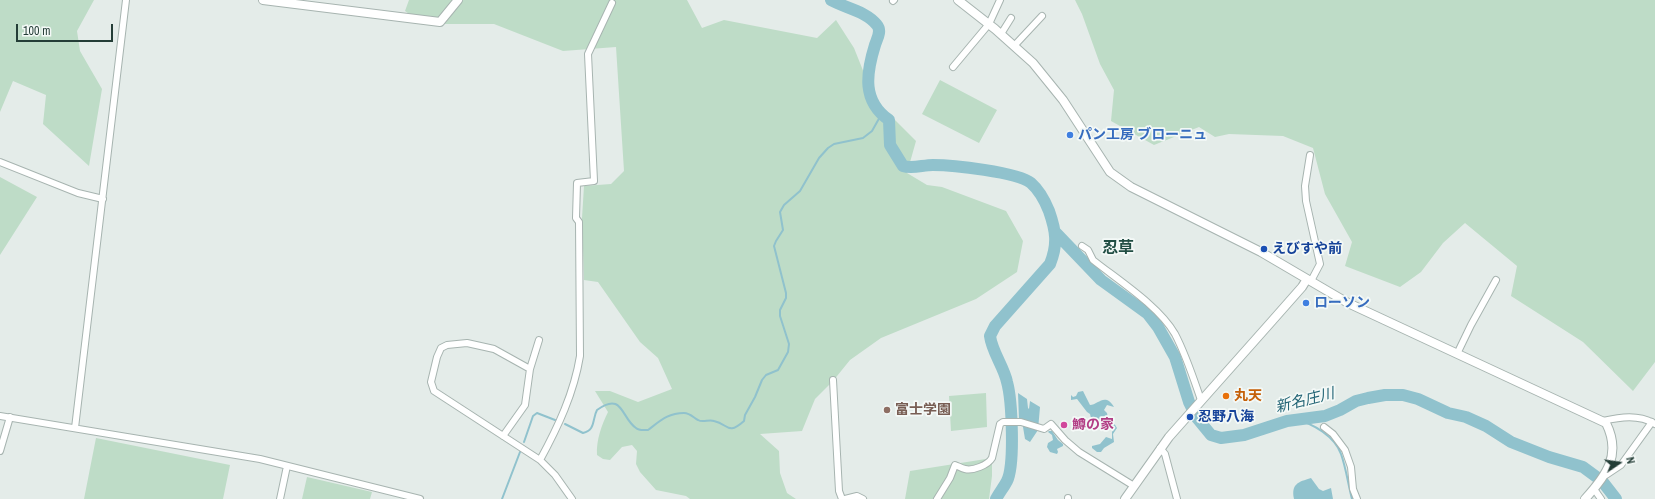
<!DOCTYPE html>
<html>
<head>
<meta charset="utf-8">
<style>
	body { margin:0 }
	#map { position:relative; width:1655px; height:499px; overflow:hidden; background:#e4ece9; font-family:"Archivo Narrow",sans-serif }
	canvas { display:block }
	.north { position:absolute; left:1599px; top:443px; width:40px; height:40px; -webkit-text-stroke:3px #f4f9f7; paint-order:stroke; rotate:77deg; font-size:11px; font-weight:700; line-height:16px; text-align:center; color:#243d37 }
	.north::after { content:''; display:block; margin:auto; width:14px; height:18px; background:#243d37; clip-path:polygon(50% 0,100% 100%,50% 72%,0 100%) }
	.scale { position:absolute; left:16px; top:24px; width:97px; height:18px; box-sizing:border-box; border:2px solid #243d37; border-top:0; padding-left:5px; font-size:12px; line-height:14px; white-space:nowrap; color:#243d37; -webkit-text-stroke:3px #f4f9f7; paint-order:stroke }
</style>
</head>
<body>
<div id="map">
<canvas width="1655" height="499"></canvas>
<div class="north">N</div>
<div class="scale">100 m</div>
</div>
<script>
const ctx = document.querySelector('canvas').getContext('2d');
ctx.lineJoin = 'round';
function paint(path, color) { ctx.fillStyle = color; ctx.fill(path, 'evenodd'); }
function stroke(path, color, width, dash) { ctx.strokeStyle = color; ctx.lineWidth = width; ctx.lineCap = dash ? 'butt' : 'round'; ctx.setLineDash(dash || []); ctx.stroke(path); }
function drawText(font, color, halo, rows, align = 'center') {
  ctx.font = font + ' "Archivo Narrow","Noto Sans JP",sans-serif'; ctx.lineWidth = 3.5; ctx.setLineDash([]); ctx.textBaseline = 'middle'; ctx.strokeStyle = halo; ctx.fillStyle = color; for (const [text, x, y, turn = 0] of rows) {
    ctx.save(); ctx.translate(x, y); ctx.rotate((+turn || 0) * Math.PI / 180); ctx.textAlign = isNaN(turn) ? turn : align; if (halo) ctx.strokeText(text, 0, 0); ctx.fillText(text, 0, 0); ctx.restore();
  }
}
paint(new Path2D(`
	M0,0H94L77,31L80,51L102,89L89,166L43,124L46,95L13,81L0,112Z
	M409,0H687L702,28L724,20L817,38L836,20L854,48L870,88L880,105L916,141L907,173L927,185L942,187L1006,211L1023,241L1017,272L976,299L881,338L850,360L833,381L815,399L802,431L760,434L779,451L780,473L787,493L796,499H690L686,496L656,490L640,472L636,464L637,451L632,445L622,447L610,460L603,459L597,455C596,440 602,424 608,412L595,391H610L638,402L672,389L658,358L640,342L598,282L584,280L582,218L584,186L611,184L624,171L616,47L563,51L494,24H424L405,11Z
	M1075,0H1655V362L1633,391L1583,342L1511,296L1517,266L1465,223L1443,243L1421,272L1400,287L1345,266L1352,242L1325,194L1313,148L1283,136L1229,134L1215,137L1199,127L1154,145L1111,121L1114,90L1100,64L1082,14Z
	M940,80L997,110L979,143L922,114Z
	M0,177L37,197L0,255Z
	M986,393L987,427L951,431L949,396Z
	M96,438L230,465L223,499H84Z
	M992,458V476L989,499H905L910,471Z
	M307,477L372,492L370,499H302Z`), '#bedcc7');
paint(new Path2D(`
	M1083,391L1090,405C1098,405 1105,392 1114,407L1107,405L1104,410L1107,413L1108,419L1112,420L1117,428L1113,434L1114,442L1104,448L1101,452H1097L1092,448V446L1100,444L1106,437L1112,439V432L1114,429L1108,424L1091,418L1090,414L1087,412L1077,399L1071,400V395L1073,397L1076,396L1078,392Z
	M1018,393L1027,399L1028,408L1029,409L1030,401L1040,407L1038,430L1030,442L1025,439L1022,421L1019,420Z
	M1049,431H1052L1058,440L1063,444V446L1057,449L1058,452L1057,454L1050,452L1047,447L1048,443L1053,440L1052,435L1048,432Z
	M1311,478L1319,489L1323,491L1331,488L1333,499H1294C1291,484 1298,482 1311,478Z`), '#90c2cd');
stroke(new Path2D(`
	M1296,420C1313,423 1335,437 1341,454C1346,468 1348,484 1352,499
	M565,424L583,433C596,430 592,419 597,410C623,391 621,418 636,428C639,431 644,430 648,430C660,421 668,413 684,413C690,413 694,418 698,420C703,423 709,419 714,421C729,424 727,436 744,421L745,415L755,397L762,380L766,375L778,370L788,352L789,344L780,316V310L786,298V293L774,246L776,241L783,230L780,212L784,205L800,191L819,158L828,148L834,144L863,138L872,131L881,115
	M524,442L533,416L537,413L555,420
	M502,499L520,452`), '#90c2cd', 2);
stroke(new Path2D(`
	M831,0C845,8 866,11 877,25C882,31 877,39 875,45C866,74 862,101 889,120L890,145L903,166C912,169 923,165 933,165C952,165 1018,172 1031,183C1039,190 1045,201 1049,211C1056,231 1058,244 1050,264L995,326L990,336C992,352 1004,367 1007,382C1012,400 1015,465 1007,481C1004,487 999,493 996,499
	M1056,233L1101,280L1148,314L1158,327L1175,357L1189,402L1197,418L1211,435L1221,438L1244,435L1287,421L1325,416L1340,410L1356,401L1368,398L1385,395H1403L1418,399L1448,413L1466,417L1486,426L1511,442L1549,457L1583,467L1602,481L1616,499`), '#90c2cd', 12);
const minor = new Path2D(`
	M893,1L894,0
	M1001,34L1011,18
	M1014,46L1042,16
	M953,67L989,24L1000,0
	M1310,155L1305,186L1306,201L1320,264L1311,281
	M0,162L78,193L103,199
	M1082,246L1088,250L1093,260C1118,280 1159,306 1175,334C1186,355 1193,377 1201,400
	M1457,354L1471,325L1496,280
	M530,369L494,349L467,343L447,345L441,348L437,357L431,382L434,391L540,460L555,475L572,499
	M833,380L839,491L842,499
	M0,416L260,459L420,499
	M1603,421C1620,417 1639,414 1655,424
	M1324,427L1333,434L1345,450L1351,467L1353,489L1357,499
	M75,428L126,0
	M503,436L525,405L530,369L539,340
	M1160,448L1165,454L1177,499
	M0,451L10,417
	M540,460C558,427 574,393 580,356L579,222L576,218L577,183L594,181L588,54L612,3
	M1606,475L1621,465L1652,422
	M1594,489L1601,499
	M280,499L287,466
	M845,499L857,496L863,499
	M937,499L950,478L955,465C958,466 961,468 965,469C973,471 988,465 992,458L1000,424L1003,422H1021L1044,429L1051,424L1065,440L1079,452L1134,486
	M1068,499V498`);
const tertiary = new Path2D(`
	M263,0L440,22L458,0
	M958,0L995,29L1033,63L1063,100L1110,172L1131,187L1261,252L1348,303L1606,423C1622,455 1606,476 1585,499
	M1125,499L1169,437L1272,321L1302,287L1307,279`);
stroke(minor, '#a7b4b0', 8);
stroke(tertiary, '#a7b4b0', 10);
stroke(minor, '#fff', 6);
stroke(tertiary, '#fff', 8);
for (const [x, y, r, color] of [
	[1070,135,4,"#3f7fe0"],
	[1264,249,4,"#1a4fb4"],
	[1306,303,4,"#3f7fe0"],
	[1226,396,4,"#e8710a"],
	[887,410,4,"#8d6e63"],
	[1190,417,4,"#1a4fb4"],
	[1064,425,4,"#d1479c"]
]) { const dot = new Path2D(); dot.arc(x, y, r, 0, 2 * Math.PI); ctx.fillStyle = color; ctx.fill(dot); stroke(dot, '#f4f9f7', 1.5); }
drawText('bold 14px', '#366cbe', '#f4f9f7', [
	["パン工房 ブローニュ",1078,135],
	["ローソン",1314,303]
], 'left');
drawText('bold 14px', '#164399', '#f4f9f7', [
	["えびすや前",1272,249],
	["忍野八海",1198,417]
], 'left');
drawText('bold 14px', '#c56008', '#f4f9f7', [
	["丸天",1234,396]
], 'left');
drawText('bold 14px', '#785e54', '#f4f9f7', [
	["富士学園",895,410]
], 'left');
drawText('bold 14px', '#b23c85', '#f4f9f7', [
	["鱒の家",1072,425]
], 'left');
drawText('italic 15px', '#226475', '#f4f9f7', [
	["新名庄川",1305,401,-14]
]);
drawText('bold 16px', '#214e44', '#f4f9f7', [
	["忍草",1118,249]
]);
</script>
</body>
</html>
